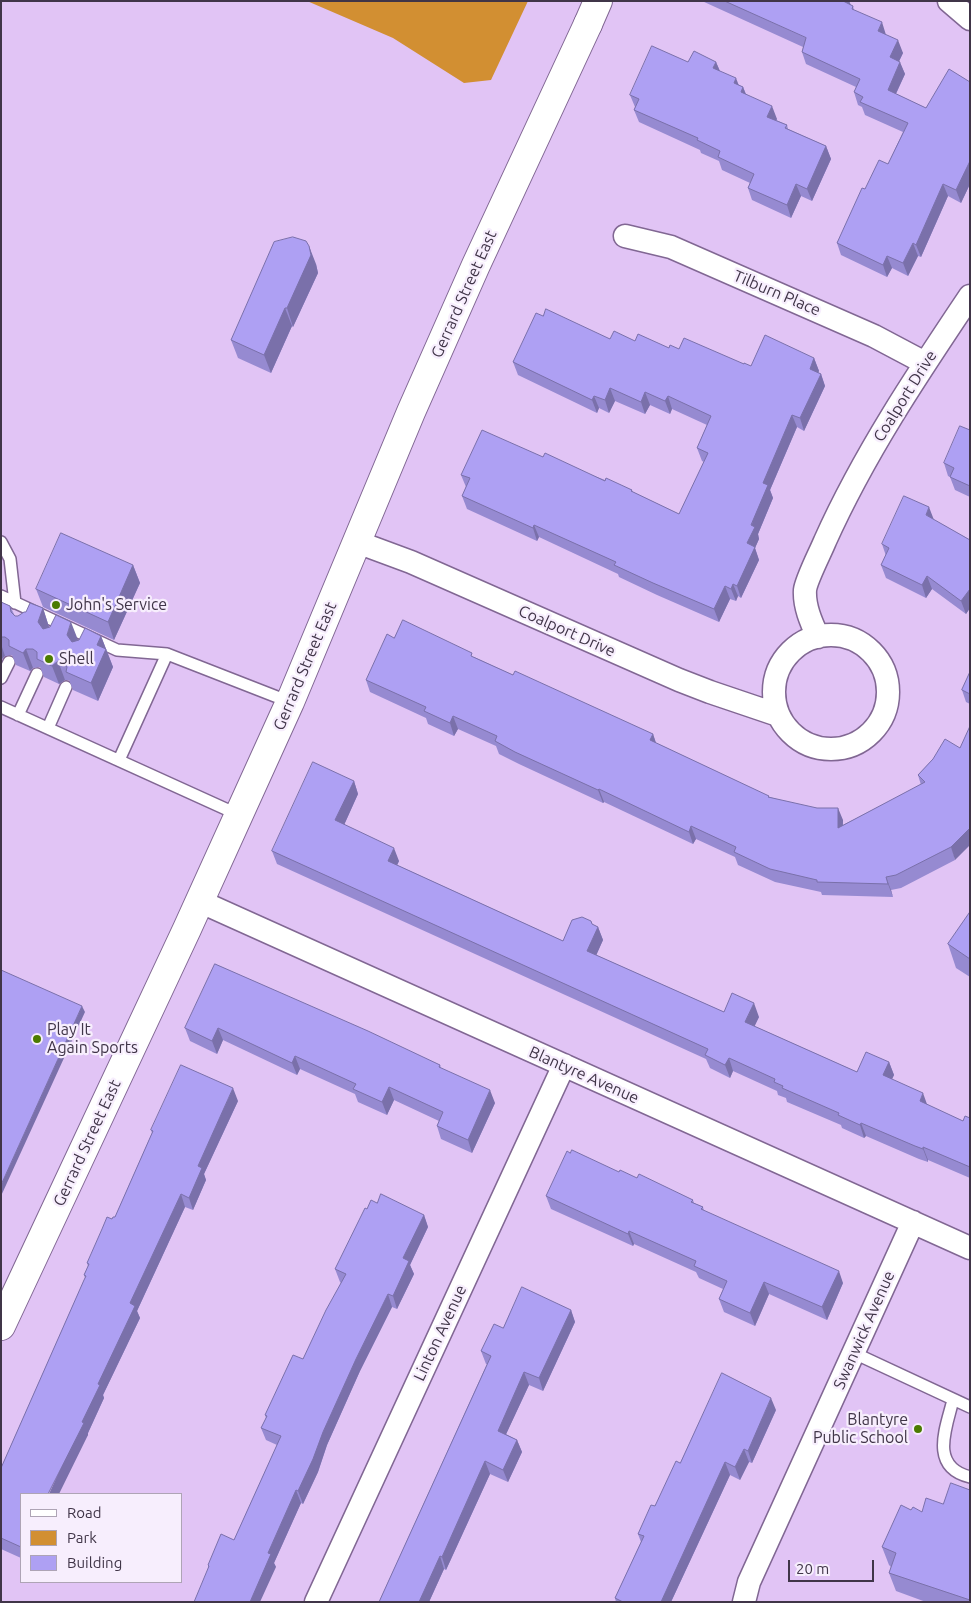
<!DOCTYPE html>
<html>
<head>
<meta charset="utf-8">
<style>
	body { margin:0 }
	#map { position:relative; width:971px; height:1603px; overflow:hidden; background:#e1c4f5; font-family:Ubuntu,sans-serif }
	canvas { display:block }
	.frame { position:absolute; inset:0; border:2px solid #403548; pointer-events:none }
	.legend { position:absolute; left:20px; top:1493px; width:162px; height:90px; box-sizing:border-box; background:#f7eefd; border:1px solid #aea4b5; margin:0; padding:6px 9px; list-style:none; font-size:15px; color:#403548 }
	.legend li { display:flex; align-items:center; gap:10px; height:25px }
	.legend b { width:25px; border:1px solid #aea4b5 }
	.scale { position:absolute; left:788px; top:1560px; width:86px; height:22px; box-sizing:border-box; border:2px solid #403548; border-top:0; padding-left:6px; font-size:15px; line-height:18px; white-space:nowrap; color:#403548; -webkit-text-stroke:4px #f7eefd; paint-order:stroke }
</style>
</head>
<body>
<div id="map">
<canvas width="971" height="1603"></canvas>
<div class="frame"></div>
<ul class="legend">
<li><b style="height:6px;background:#fff"></b>Road</li>
<li><b style="height:14px;background:#d28f32"></b>Park</li>
<li><b style="height:14px;background:#aea0f3"></b>Building</li>
</ul>
<div class="scale">20 m</div>
</div>
<script>
const ctx = document.querySelector('canvas').getContext('2d');
ctx.lineJoin = 'round';
function paint(path, color) { ctx.fillStyle = color; ctx.fill(path, 'evenodd'); }
function stroke(path, color, width, dash) { ctx.strokeStyle = color; ctx.lineWidth = width; ctx.lineCap = dash ? 'butt' : 'round'; ctx.setLineDash(dash || []); ctx.stroke(path); }
function drawText(font, color, halo, rows, align = 'center') {
  ctx.font = font + ' Ubuntu,sans-serif'; ctx.lineWidth = 4.5; ctx.setLineDash([]); ctx.textBaseline = 'middle'; ctx.strokeStyle = halo; ctx.fillStyle = color; for (const [text, x, y, turn = 0] of rows) {
    ctx.save(); ctx.translate(x, y); ctx.rotate((+turn || 0) * Math.PI / 180); ctx.textAlign = isNaN(turn) ? turn : align; if (halo) ctx.strokeText(text, 0, 0); ctx.fillText(text, 0, 0); ctx.restore();
  }
}
paint(new Path2D(`
	M307,1H528L491,80L464,83L393,38Z`), '#d28f32');
const lane = new Path2D(`
	M1,542L10,559L15,603
	M1,596L117,650L167,654L290,702
	M1,678L9,662
	M1,707L239,815
	M18,715L37,674
	M48,728L66,687
	M119,760L167,654
	M854,1353L970,1407
	M953,1400C946,1428 929,1467 970,1477`);
const street = new Path2D(`
	M949,1L970,19
	M625,236L671,247L874,336L925,363
	M357,542L411,562L679,680L710,692L778,715
	M774 692a57 57 0 1 1 114 0a57 57 0 1 1-114 0Z
	M818,637C811,622 804,606 805,590C806,580 821,551 825,541C864,454 917,375 970,296
	M199,901L970,1248
	M316,1602L564,1065
	M744,1602L749,1582L913,1222`);
const secondary = new Path2D(`
	M588,24L598,1`);
const primary = new Path2D(`
	M1,1326L187,929L290,702L411,412L476,265L588,24`);
stroke(lane, '#816793', 14);
stroke(street, '#816793', 25);
stroke(secondary, '#816793', 30);
stroke(primary, '#816793', 30);
stroke(lane, '#fff', 11);
stroke(street, '#fff', 22);
stroke(secondary, '#fff', 28);
stroke(primary, '#fff', 28);
paint(new Path2D(`
	M702,1H849L851,5L853,6L854,10L886,35L903,53L899,61L905,74L896,94L926,108L970,82V184L961,203L948,196L921,257L918,256L908,276L892,268L887,277L841,255L837,243L865,189L888,164L903,132L865,115L862,107L858,105L854,92L856,87L806,64L802,52L803,47Z
	M688,62H716L720,71L739,85L743,87L746,94L777,119L776,120L787,125L788,129L826,146L831,159L812,201L801,196L791,218L752,200L748,188L750,183L722,170L719,161L701,153L700,150L639,122L634,110L635,107L630,95Z
	M316,264L318,273L293,327L292,326L271,373L238,358L231,340Z
	M543,316L610,339L635,341L669,348L679,349L751,366L814,358L819,371L818,372L821,374L825,386L804,431L797,427L770,490L773,498L758,534L759,539L755,548L759,560L741,598L738,596L736,601L730,599L719,622L657,595L619,577L618,574L539,537L537,541L467,509L462,496L466,487L461,475L543,457L632,490L633,492L679,514L704,462L702,461L697,448L707,425L672,409L670,414L650,405L645,414L615,401L609,413L599,408L597,413L518,375L513,362Z
	M970,430V497L955,490L950,477L948,476L944,463Z
	M934,520L970,540V608L966,614L932,589L926,598L886,578L881,565L886,556L882,544Z
	M133,565L140,583L114,640L43,607L36,589Z
	M1,602L10,606L15,616H18L26,612L43,608L49,627L78,640L101,636L113,667L98,701L73,690L69,680H65L59,684L44,677L40,667L33,668L30,671L16,665L12,655L5,656L2,659L1,658Z
	M474,657L513,675L653,734L656,743L770,797L843,820V825L921,785L918,775L933,759L955,860L901,888L891,890L893,897L822,895L821,892L775,882L738,865L735,857L696,839L693,844L604,802L603,803L519,764L499,754L496,746L458,729L454,736L428,724L426,718L370,692L366,680Z
	M970,672V704L966,702L962,690Z
	M354,781L358,794L344,825L399,861L397,865L563,941L592,924L598,927L603,940L596,955L724,1012L759,1017L754,1026L857,1072L889,1062L894,1075L892,1079L927,1105L963,1121L970,1118V1178L928,1160V1162L919,1159L866,1136L864,1138L842,1128L841,1125L787,1102L786,1098L778,1095L777,1091L733,1071L730,1078L710,1068L706,1059L277,864L272,851Z
	M970,912V977L956,968L948,944Z
	M215,964L440,1065L441,1068L495,1103L472,1153L441,1139L437,1126L439,1121L394,1100L387,1115L358,1102L355,1094L300,1069L297,1075L223,1040L217,1054L190,1041L185,1028Z
	M238,1101L204,1174L206,1180L193,1210L185,1207L137,1311L140,1318L103,1395L104,1398L88,1433V1435L21,1494V1558L1,1549V1468L85,1278L84,1275L88,1266L87,1263L112,1219L115,1217L152,1133L151,1130Z
	M619,1172L693,1200L694,1203L703,1207L704,1211L843,1283L827,1320L769,1294L755,1326L724,1312L719,1299L723,1289L699,1278L696,1272L634,1244L633,1246L551,1209L546,1196Z
	M377,1203L424,1215L428,1227L410,1265L414,1274L397,1309L392,1307L360,1371L327,1445L318,1472L303,1504L301,1503L274,1563L276,1567L208,1568V1565L234,1540L277,1445L266,1440L261,1428L266,1418L265,1415L303,1359L341,1283L340,1282L335,1269L367,1209Z
	M571,1310L575,1322L543,1391L529,1385L506,1434L517,1440L522,1452L508,1482L490,1474L446,1570L444,1569L429,1602H379L487,1364H486L481,1351L503,1328Z
	M776,1410L752,1463L749,1462L740,1480L730,1475L671,1602H616L615,1598L641,1542L638,1534L680,1463Z
	M970,1490V1602H926L896,1591L889,1573L891,1567L889,1565L882,1547L911,1510L922,1512L943,1504Z`), '#968ad1');
paint(new Path2D(`
	M843,1H849L851,6Z
	M882,22L886,35L878,31Z
	M898,40L903,53L895,70L890,57Z
	M716,62L721,74L713,68Z
	M900,62L905,74L892,102L888,90Z
	M736,78L741,91L734,83Z
	M743,87L748,100L741,92Z
	M772,106L777,119L772,129L767,117Z
	M826,146L831,159L812,201L807,189Z
	M970,161V184L961,203L956,190Z
	M796,184L801,196L791,218L787,205Z
	M943,184L948,196L921,257L916,245Z
	M913,243L918,256L908,276L903,263Z
	M309,246L316,264L318,273L293,327L287,308Z
	M887,256L892,268L887,277L883,265Z
	M285,308L292,326L271,373L264,355Z
	M814,358L819,371L814,381L810,369Z
	M821,374L825,386L804,431L800,418Z
	M610,388L615,401L609,413L605,400Z
	M645,392L650,405L645,414L641,402Z
	M594,396L599,408L597,413L592,400Z
	M668,396L672,409L670,414L665,401Z
	M792,415L797,427L770,490L773,498L758,534L759,539L755,548L759,560L741,598L737,586L747,543L763,483Z
	M929,507L934,520L926,515Z
	M534,525L539,537L537,541L533,528Z
	M133,565L140,583L114,640L108,622Z
	M927,576L932,589L926,598L922,585Z
	M733,584L738,596L736,601L731,589Z
	M725,586L730,599L719,622L714,609Z
	M970,589V608L966,614L961,601Z
	M43,608L49,627L45,640L38,622Z
	M71,622L78,640L74,654L67,635Z
	M101,636L113,667L98,701L91,683L97,645Z
	M1,644L5,656L2,659L1,656Z
	M26,649L33,668L30,671L23,653Z
	M58,661L65,680L59,684L52,666Z
	M453,716L458,729L454,736L450,723Z
	M653,734L657,746L650,740Z
	M354,781L358,794L340,834L335,820Z
	M599,789L604,802L603,803L598,790Z
	M838,808L843,820L842,840L838,828Z
	M691,826L696,839L693,844L689,832Z
	M970,828V845L955,860L951,847Z
	M394,848L399,861L393,874L388,861Z
	M886,877L891,890L893,897L888,884Z
	M598,927L603,940L592,965L587,951Z
	M754,1003L759,1017L750,1036L745,1022Z
	M82,1006L85,1012L1,1196V1185Z
	M218,1028L223,1040L217,1054L212,1041Z
	M295,1056L300,1069L297,1075L292,1063Z
	M729,1058L733,1071L730,1078L725,1065Z
	M889,1062L894,1075L887,1089L883,1075Z
	M389,1087L394,1100L387,1115L382,1102Z
	M233,1088L238,1101L204,1174L206,1180L193,1210L189,1198L198,1166Z
	M490,1090L495,1103L472,1153L468,1140Z
	M923,1093L928,1107L920,1101Z
	M861,1123L866,1136L864,1138L860,1125Z
	M923,1147L928,1160V1162L923,1149Z
	M181,1194L185,1207L137,1311L140,1318L103,1395L104,1398L88,1433V1435L59,1494H49L82,1422L130,1303Z
	M424,1215L428,1227L410,1265L414,1274L397,1309L393,1296L403,1258Z
	M629,1231L634,1244L633,1246L628,1234Z
	M839,1271L843,1283L827,1320L822,1307Z
	M764,1282L769,1294L755,1326L750,1313Z
	M388,1294L392,1307L360,1371L327,1445L318,1472L303,1504L298,1491L323,1432L356,1359Z
	M571,1310L575,1322L543,1391L539,1378Z
	M524,1372L529,1385L502,1443L498,1431Z
	M771,1398L776,1410L752,1463L748,1451Z
	M517,1440L522,1452L508,1482L503,1470Z
	M744,1449L749,1462L740,1480L735,1467Z
	M485,1461L490,1474L446,1570L442,1557Z
	M725,1462L730,1475L671,1602H661Z
	M296,1490L301,1503L274,1563L276,1567L260,1602H250L268,1553Z
	M440,1556L444,1569L429,1602H419Z`), '#7a70aa');
const building = new Path2D(`
	M725,1H843L853,6L852,9L882,22L878,31L898,40L890,57L900,62L888,90L926,108L949,69L970,82V161L956,190L943,184L916,245L913,243L903,263L887,256L883,265L837,243L862,188L865,189L879,160L888,164L908,123L860,102L863,97L854,92L860,79L802,52L806,38Z
	M652,46L688,62L694,51L716,62L713,68L736,78L734,83L743,87L741,92L772,106L767,117L787,125L785,128L826,146L807,189L796,184L787,205L748,188L754,174L718,157L720,151L697,140L698,138L634,110L639,99L630,95Z
	M293,237L306,241L309,246L311,255L287,308H285L264,355L231,340L274,242Z
	M546,309L610,339L614,331L635,341L638,334L669,348L670,345L679,349L684,338L744,364V363L751,366L765,335L814,358L810,369L821,374L800,418L792,415L763,483L768,485L751,525L755,527L747,543L755,547L737,586L733,584L731,589L725,586L714,609L653,583L614,565L616,562L534,525L533,528L462,496L470,478L461,475L482,430L543,457L545,453L605,481L606,478L632,490L631,491L679,514L708,453L697,448L711,416L668,396L665,401L645,392L641,402L610,388L605,400L594,396L592,400L513,362L536,313L543,316Z
	M960,426L970,430V486L950,477L954,468L944,463Z
	M904,496L929,507L926,515L970,540V589L961,601L927,576L922,585L881,565L889,548L882,544Z
	M61,533L133,565L108,622L36,589Z
	M1,602L10,606L11,612L15,616H18L24,612H26L30,603L43,608L38,622L43,629L50,627L56,615L71,622L67,635L72,642L79,640L85,628L101,636L97,645L106,649L91,683L66,672L67,667L63,662L58,661L52,666L37,659V652L33,649H26L23,653L9,646V640L5,637H1Z
	M403,620L472,653L471,656L513,675L515,671L653,734L650,740L769,796L768,797L817,808H838V828L925,782L918,775L933,759L945,739L960,748L970,726V828L951,847L896,875L886,877L888,884L817,882V880L770,869L734,852L736,847L691,826L689,832L599,789L598,790L515,752L495,741L497,736L453,716L450,723L424,711L426,707L366,680L387,634L394,638Z
	M970,672V694L962,690Z
	M313,762L354,781L335,820L394,848L388,861L563,941L572,920L582,917L591,921L592,924L598,927L587,951L724,1012L732,993L754,1003L745,1022L857,1072L866,1052L889,1062L883,1075L923,1093L920,1101L963,1121L965,1116L970,1118V1167L923,1147V1149L915,1146L861,1123L860,1125L838,1115L839,1113L782,1088L783,1086L774,1082L775,1079L729,1058L725,1065L705,1055L708,1049L272,851Z
	M970,912V959L948,944Z
	M215,964L368,1031L440,1065L439,1067L490,1090L468,1140L437,1126L443,1112L389,1087L382,1102L353,1089L356,1084L295,1056L292,1063L218,1028L212,1041L185,1028Z
	M1,970L82,1006L1,1185Z
	M181,1065L233,1088L198,1166L202,1168L189,1198L181,1194L130,1303L135,1306L98,1384L100,1385L82,1422L84,1423L48,1494H50H21V1547L1,1538V1468L84,1280L86,1276L84,1275L89,1264L87,1263L102,1229L107,1217L112,1219L113,1217H115L153,1131L151,1130Z
	M572,1150L619,1172L620,1170L637,1178L639,1174L693,1200L691,1202L703,1207L701,1209L839,1271L822,1307L764,1282L750,1313L719,1299L727,1281L694,1266L696,1261L629,1231L628,1234L546,1196L567,1151L570,1153Z
	M381,1194L424,1215L403,1258L409,1261L393,1296L388,1294L356,1359L323,1432L313,1459L298,1491L296,1490L268,1553L271,1554L250,1602H194L209,1566L208,1565L221,1534L234,1540L281,1436L261,1428L267,1416L265,1415L293,1355L303,1359L326,1310L346,1274L335,1269L365,1208L367,1209L371,1200L377,1203Z
	M522,1287L571,1310L539,1378L524,1372L498,1431L517,1440L503,1470L485,1461L442,1557L440,1556L419,1602H379L491,1356L481,1351L494,1324L503,1328Z
	M722,1373L771,1398L748,1451L744,1449L735,1467L725,1462L661,1602H623L615,1598L644,1536L638,1534L651,1505L655,1506L676,1461L680,1463Z
	M951,1483L970,1490V1600L889,1573L896,1553L882,1547L901,1505L911,1510L913,1507L922,1512L926,1498L943,1504Z`);
paint(building, '#aea0f3');
stroke(building, '#7a70aa', 1);
for (const [x, y, r, color] of [
	[56,605,5,"#4b7b01"],
	[49,659,5,"#4b7b01"],
	[37,1039,5,"#4b7b01"],
	[918,1429,5,"#4b7b01"]
]) { const dot = new Path2D(); dot.arc(x, y, r, 0, 2 * Math.PI); ctx.fillStyle = color; ctx.fill(dot); stroke(dot, '#f7eefd', 2); }
drawText('16px', '#403548', '#f7eefd', [
	["Tilburn Place",777,293,23],
	["Gerrard Street East",464,294,-66],
	["Coalport Drive",905,396,-58],
	["Coalport Drive",567,631,24],
	["Gerrard Street East",305,666,-67],
	["Blantyre Avenue",584,1075,24],
	["Gerrard Street East",87,1143,-65],
	["Swanwick Avenue",864,1330,-66],
	["Linton Avenue",440,1333,-65]
]);
drawText('16px', '#403548', '#f7eefd', [
	["John's Service",66,605],
	["Shell",59,659],
	["Play It",47,1030],
	["Again Sports",47,1048],
	["Blantyre",908,1420,"right"],
	["Public School",908,1438,"right"]
], 'left');
</script>
</body>
</html>
